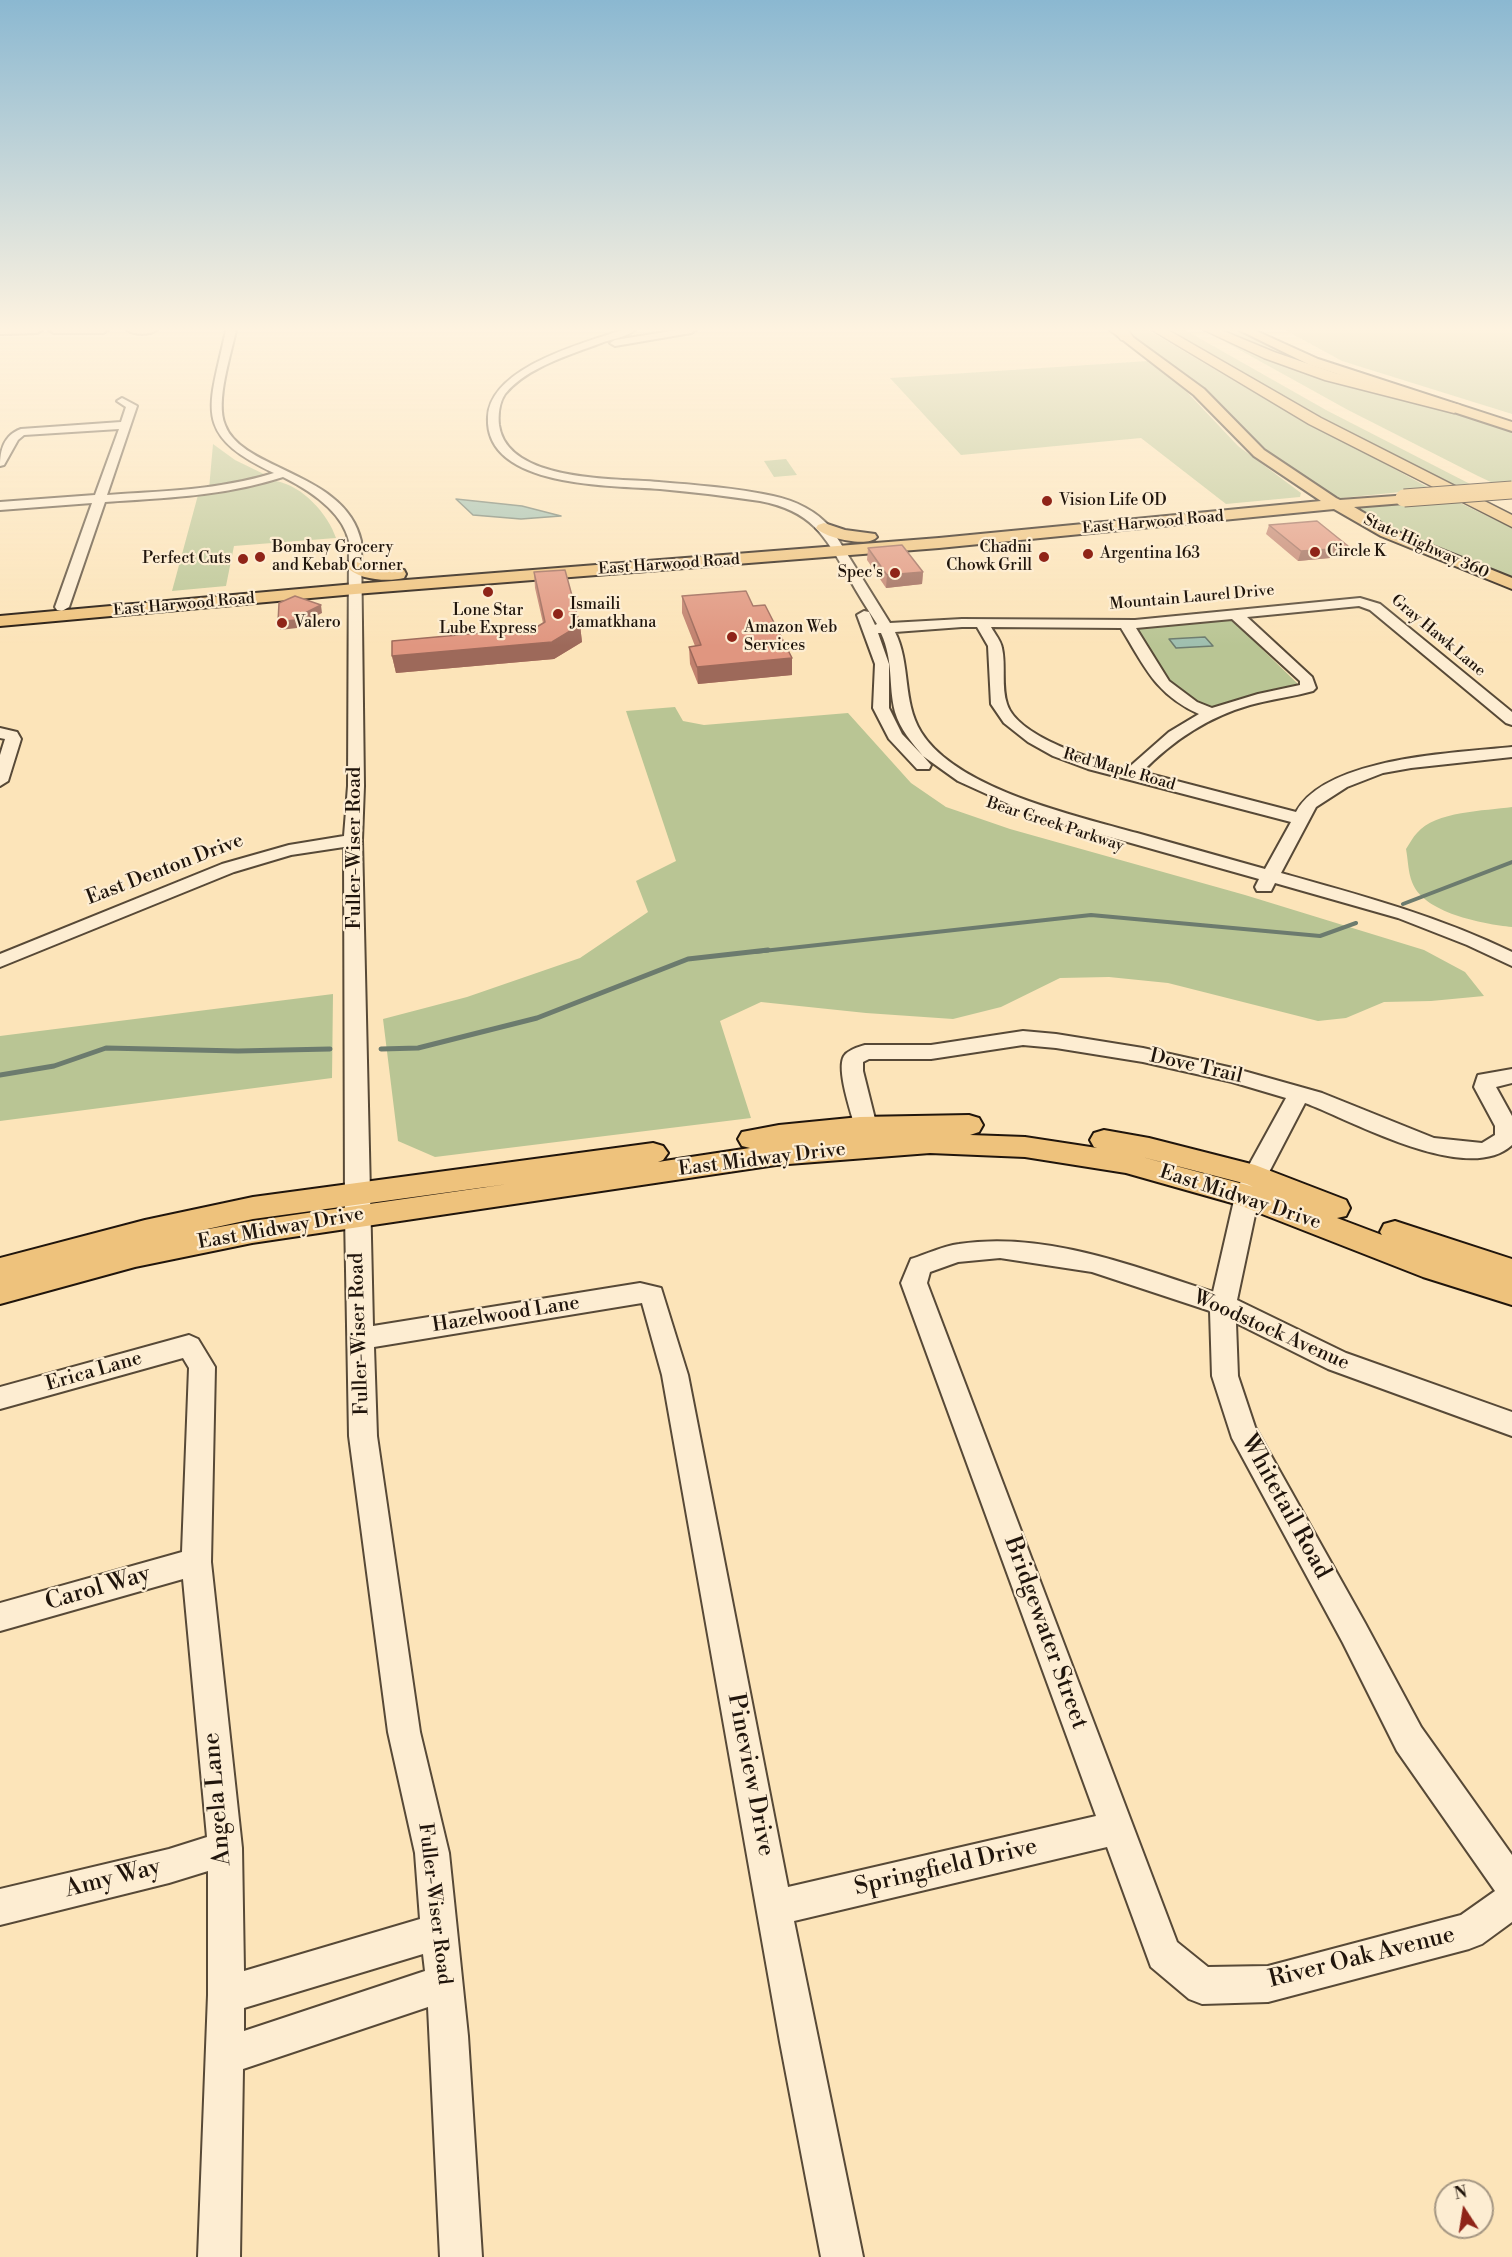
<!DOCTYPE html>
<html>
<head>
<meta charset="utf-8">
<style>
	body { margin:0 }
	#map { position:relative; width:1512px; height:2257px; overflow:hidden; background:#fce4b9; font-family:"Libre Bodoni",serif }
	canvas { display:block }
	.north { position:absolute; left:1434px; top:2179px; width:60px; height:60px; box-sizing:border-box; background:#fdedd2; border:2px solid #a59783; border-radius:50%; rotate:348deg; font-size:16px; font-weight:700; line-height:24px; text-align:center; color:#20150c }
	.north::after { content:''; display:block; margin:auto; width:21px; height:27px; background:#8f2418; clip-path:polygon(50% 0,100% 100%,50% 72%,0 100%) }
</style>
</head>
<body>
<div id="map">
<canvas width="1512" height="2257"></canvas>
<div class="north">N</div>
</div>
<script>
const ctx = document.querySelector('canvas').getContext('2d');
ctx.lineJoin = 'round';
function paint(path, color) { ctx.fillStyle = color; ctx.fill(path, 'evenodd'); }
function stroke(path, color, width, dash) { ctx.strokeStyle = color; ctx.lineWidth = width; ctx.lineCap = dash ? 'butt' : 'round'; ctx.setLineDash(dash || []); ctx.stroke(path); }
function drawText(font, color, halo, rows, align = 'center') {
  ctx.font = font + ' "Libre Bodoni",serif'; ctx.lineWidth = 4.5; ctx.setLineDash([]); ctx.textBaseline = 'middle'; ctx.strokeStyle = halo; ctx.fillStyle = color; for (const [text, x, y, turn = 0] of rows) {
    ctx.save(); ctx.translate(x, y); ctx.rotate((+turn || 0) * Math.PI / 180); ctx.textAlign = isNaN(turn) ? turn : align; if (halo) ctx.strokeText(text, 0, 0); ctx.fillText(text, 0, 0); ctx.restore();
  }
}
paint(new Path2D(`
	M1124,330H1148L1241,385L1431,489L1341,498L1331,496L1264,449L1198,384Z
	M1168,330H1185L1326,410L1474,486L1455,488L1371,445Z
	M1215,330H1241L1289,354L1338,375Z
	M1285,330H1512V414L1342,361Z
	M1209,333L1512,430V483L1495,484L1478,476L1348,410Z
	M1148,361L1186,391L1238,446L1301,493L1300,497L1226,504L1141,438L961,455L890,378Z
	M213,444L235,460L270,477L209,489Z
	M786,459L797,475L774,477L764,461Z
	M276,481C303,486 328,514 336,538L234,546L226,586L172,591L198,495Z
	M1456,501L1512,528V581L1387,529L1356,508Z
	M1230,618L1298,684L1211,708L1203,707L1167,684L1136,628Z
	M675,707L683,721L704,725L848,713L911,783L946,807L1010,829L1245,895L1424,950L1465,972L1484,996L1431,1001L1384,1002L1346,1018L1318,1021L1168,983L1109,977L1060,978L1001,1007L953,1019L866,1013L761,1002L720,1021L751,1118L435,1157L398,1141L383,1019L467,997L580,958L648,912L636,881L676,861L626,711Z
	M1512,807V927C1483,924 1423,913 1412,882C1408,872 1408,859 1406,849C1410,843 1413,837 1417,833C1435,811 1485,811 1512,807Z
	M333,994L332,1078L0,1121V1036Z`), '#b9c594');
const water = new Path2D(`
	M456,499L522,506L561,516L521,519L473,515Z
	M1205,637L1213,646L1176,648L1169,639Z`);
paint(water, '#9fbfaf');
stroke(water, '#6c7b6e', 1.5);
stroke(new Path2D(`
	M1403,904L1512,862
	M754,952L1091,915L1320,936L1356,923`), '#6c7b6e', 4);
stroke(new Path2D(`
	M381,1049L418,1048L537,1018L688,959L768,950
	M0,1075L54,1066L106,1048L238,1051L330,1049`), '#6c7b6e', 5);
const minor = new Path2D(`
	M0,330H42L37,333L0,334Z
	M49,330H108L103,333H54Z
	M127,330H157C150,335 134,335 127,330Z
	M226,330H236C231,355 215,401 225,425C242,471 346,472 361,541L364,786L362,840L373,1326L640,1283L661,1288L688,1375L788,1887L1096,1816L901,1283L911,1259C927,1254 943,1246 959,1244C1044,1231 1133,1266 1213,1292L1235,1196L1243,1176L1286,1098L1232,1082L1143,1062L1056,1048L1023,1045L931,1059H869L863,1062V1071L877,1127L874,1133L866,1135L858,1133L855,1127C851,1112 836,1069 844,1056C848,1050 858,1047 865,1045H931L1023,1031L1056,1034L1143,1048L1233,1068L1322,1093L1434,1138L1482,1143L1495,1135V1126L1474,1087L1478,1075L1512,1069V1083L1496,1087L1512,1116V1145C1468,1186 1353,1121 1305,1103L1267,1176L1259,1196L1237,1300L1346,1353L1512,1412V1436L1328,1369L1236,1323L1238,1376L1255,1427L1365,1623L1421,1727L1512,1855V1922L1482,1944L1469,1949L1268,2002L1202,2004L1189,1999L1151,1967L1107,1847L794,1921L863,2257H821L780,2042L662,1375L642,1303L374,1347L377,1436L420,1732L449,1853L468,2036L482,2257H440L428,2007L243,2069L240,2257H198L208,1995V1871L169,1883L0,1925V1889L169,1849L207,1837L183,1579L0,1631V1603L182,1552L189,1368L183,1358L0,1409V1387L189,1335L198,1339L215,1367L211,1562L242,1848L244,1971L420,1919L415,1853L388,1732L349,1436L345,1215L344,847L291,855L234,872L0,967V954L222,864L289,845L344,836L348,786L349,541C342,511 309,490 283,477C225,496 165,498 105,502L69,607L62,611L57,610L55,607L92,503L0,510V502L95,495L119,429L24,435L18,440L4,465L0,466C0,450 4,435 21,429L121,422L126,407L117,401L122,398L137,406L107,495C163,491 220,490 274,473C190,434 210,407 226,330ZM1000,1258L1092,1272L1210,1311L1212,1376L1232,1438L1343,1643L1397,1751L1495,1891L1461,1915L1268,1966L1208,1967L1177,1942L927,1283L930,1272L958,1262ZM423,1954L425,1971L244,2031V2008Z
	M622,330H635C626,337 612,339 601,343C570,355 527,367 505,394C499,403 498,415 499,425C507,483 617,478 659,482C697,485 736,488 773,496C796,501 815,510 831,528L890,623L962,619L1135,620L1360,598L1380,604L1512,712V725L1506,723L1370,610L1359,606L1247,617L1312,677L1316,688L1313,691C1292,697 1271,699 1250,705C1208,717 1172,741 1142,772L1296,812C1326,757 1455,753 1512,747V757L1411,768L1383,773L1347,787L1316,807L1281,873C1360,895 1438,916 1512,952V966L1467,945L1398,918L1275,883L1271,891H1257L1255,887L1259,879L1035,816L958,781L923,756L931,765L929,769H917L889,739L873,708L875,664L857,615L864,611L869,612L875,625L877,624C867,608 857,593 848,576C824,534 811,511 760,501C727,496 694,492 660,489C614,485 484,489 488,417C490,367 584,343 622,330ZM1232,619L1300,681V685L1258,694L1212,708L1197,702L1169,681L1136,628ZM962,627H977L988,646L991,704L1004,723L1028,742L1053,756L1088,769L1291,822L1265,869C1222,857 1179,845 1137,833C1076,816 956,789 921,732C902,701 911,664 895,632ZM991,627L1121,628C1145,667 1155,694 1199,714L1169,732L1127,769C1096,760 1018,738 1007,704C1001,687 1006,665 1002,648C1001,641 995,634 991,627ZM878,633H881C894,662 888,684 895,712C900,729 912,743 923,756L902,734L889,708V664Z
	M677,330H696L691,333L615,346L610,343L615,340Z
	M0,728L17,732L21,739L8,781L0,786V755L5,739L0,738Z`);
const major = new Path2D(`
	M1110,330H1123L1204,389L1264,450L1336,498L1340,500L1409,495L1412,498L1404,503L1354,507L1393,530L1512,578V589L1381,536L1334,509L939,548L355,594L0,626V616L355,584L939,538L1321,501L1254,456L1194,395Z
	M1239,330H1254L1318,359L1512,422V431L1310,365Z
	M824,523L845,530L875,534L877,537C868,548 825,538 816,528L818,525Z
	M354,561L370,567L404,570L406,574L404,578C388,582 357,580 346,566L348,562Z
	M969,1115L979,1118L983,1125L979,1132L970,1135L1025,1137L1097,1148L1094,1147L1090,1140L1094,1133L1104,1130L1149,1138L1255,1165L1346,1200L1350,1208L1346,1216L1337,1218L1382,1235L1380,1232L1384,1224L1395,1221L1512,1259V1305L1423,1277L1239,1205L1126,1173L1025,1157L930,1153L776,1165L252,1243L135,1267L0,1304V1258L145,1220L253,1197L653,1143L663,1146L668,1153L663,1160L658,1162L750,1148L742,1146L738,1139L742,1132L779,1125L860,1117ZM1142,1157L1247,1184L1253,1187L1247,1185ZM508,1184L252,1221L198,1231L253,1219Z`);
const highway = new Path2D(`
	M1114,330H1128L1133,337L1131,340H1121Z
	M1152,330H1168L1321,418L1512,515V527L1309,424Z
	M1204,330H1221L1274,352L1335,373L1460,405L1462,408L1454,413L1325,380L1264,358Z`);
stroke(minor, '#574937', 4);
stroke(major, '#20150c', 4);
stroke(highway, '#20150c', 3);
paint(minor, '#fdedd2');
paint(major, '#eec27c');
paint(highway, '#eec27c');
const majorBridge = new Path2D(`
	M1404,498L1512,490`);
stroke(majorBridge, '#20150c', 19, []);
stroke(majorBridge, '#eec27c', 17);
paint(new Path2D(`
	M1269,525L1348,546L1345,555L1330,556V558L1298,561L1266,534Z
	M868,548L923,572L922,584L886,588L867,560Z
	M534,572L580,625L582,642L554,659L396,673L392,656L535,628L543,623L535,588Z
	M682,596L753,606L792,675L698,684L690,664L689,647L695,646L682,613Z`), '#c1816e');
paint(new Path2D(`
	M1348,546L1345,555L1330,556V558L1298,561L1301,551Z
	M923,572L922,584L886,588L887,575Z
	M321,605L322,613L306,621H297V628L280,630L278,622L295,614Z
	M580,625L582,642L554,659L396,673L392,656Z
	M792,658V675L698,684L697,667Z`), '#9d695a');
const building = new Path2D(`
	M1317,521L1348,546L1330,547L1332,549L1301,551L1269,525Z
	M902,545L923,572L887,575L868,548Z
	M565,570L580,625L552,642L392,656V641L535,628L545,622L534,572Z
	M746,591L753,606L765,605L792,658L697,667L689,647L701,645L682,596Z
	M295,596L321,605L305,613L295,614V620L278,622L279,603Z`);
paint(building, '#e09680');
stroke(building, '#9d695a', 1.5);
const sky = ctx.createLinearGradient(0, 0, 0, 646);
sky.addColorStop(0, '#8bb8d1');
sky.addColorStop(0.51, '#fef3e0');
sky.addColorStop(1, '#fef3e000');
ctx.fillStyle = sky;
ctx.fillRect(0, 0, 1512, 646);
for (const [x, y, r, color] of [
	[1047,501,6,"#8f2418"],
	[1315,552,6,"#8f2418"],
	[1088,554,6,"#8f2418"],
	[260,557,6,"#8f2418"],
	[1044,557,6,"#8f2418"],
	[243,559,6,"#8f2418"],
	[895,573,6,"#8f2418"],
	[488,592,6,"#8f2418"],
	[558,614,6,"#8f2418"],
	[282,623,6,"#8f2418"],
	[732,637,6,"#8f2418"]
]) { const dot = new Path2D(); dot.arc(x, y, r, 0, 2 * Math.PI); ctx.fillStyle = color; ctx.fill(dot); stroke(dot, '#fdedd2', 2); }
drawText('16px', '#20150c', '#fdedd2', [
	["Vision Life OD",1059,501],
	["Bombay Grocery",272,548],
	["and Kebab Corner",272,566],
	["Chadni",1032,548,"right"],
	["Chowk Grill",1032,566,"right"],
	["Circle K",1327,552],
	["Argentina 163",1100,554],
	["Perfect Cuts",231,559,"right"],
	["Spec's",883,573,"right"],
	["Ismaili",570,605],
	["Jamatkhana",570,623],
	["Lone Star",488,611,"center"],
	["Lube Express",488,629,"center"],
	["Valero",294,623],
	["Amazon Web",744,628],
	["Services",744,646]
], 'left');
drawText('16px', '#20150c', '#fdedd2', [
	["East Harwood Road",1153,523,-5],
	["State Highway 360",1426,547,24],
	["East Harwood Road",669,565,-4],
	["Mountain Laurel Drive",1192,598,-5],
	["East Harwood Road",184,605,-5],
	["Gray Hawk Lane",1438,636,40],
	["Red Maple Road",1119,770,16],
	["Bear Creek Parkway",1055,825,18]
]);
drawText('20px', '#20150c', '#fdedd2', [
	["Fuller-Wiser Road",355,848,-90],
	["East Denton Drive",165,870,-21],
	["Dove Trail",1196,1067,13],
	["East Midway Drive",762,1160,-7],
	["East Midway Drive",1240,1198,18],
	["East Midway Drive",281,1229,-10],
	["Hazelwood Lane",506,1315,-9],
	["Woodstock Avenue",1271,1331,24],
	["Fuller-Wiser Road",360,1334,-92],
	["Erica Lane",94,1372,-16],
	["Fuller-Wiser Road",434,1904,83]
]);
drawText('24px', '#20150c', '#fdedd2', [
	["Whitetail Road",1285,1507,61],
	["Carol Way",98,1589,-16],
	["Bridgewater Street",1045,1633,70],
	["Pineview Drive",750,1775,79],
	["Angela Lane",218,1799,-95],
	["Springfield Drive",946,1868,-13],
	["Amy Way",113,1879,-14],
	["River Oak Avenue",1362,1958,-14]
]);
</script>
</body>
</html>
